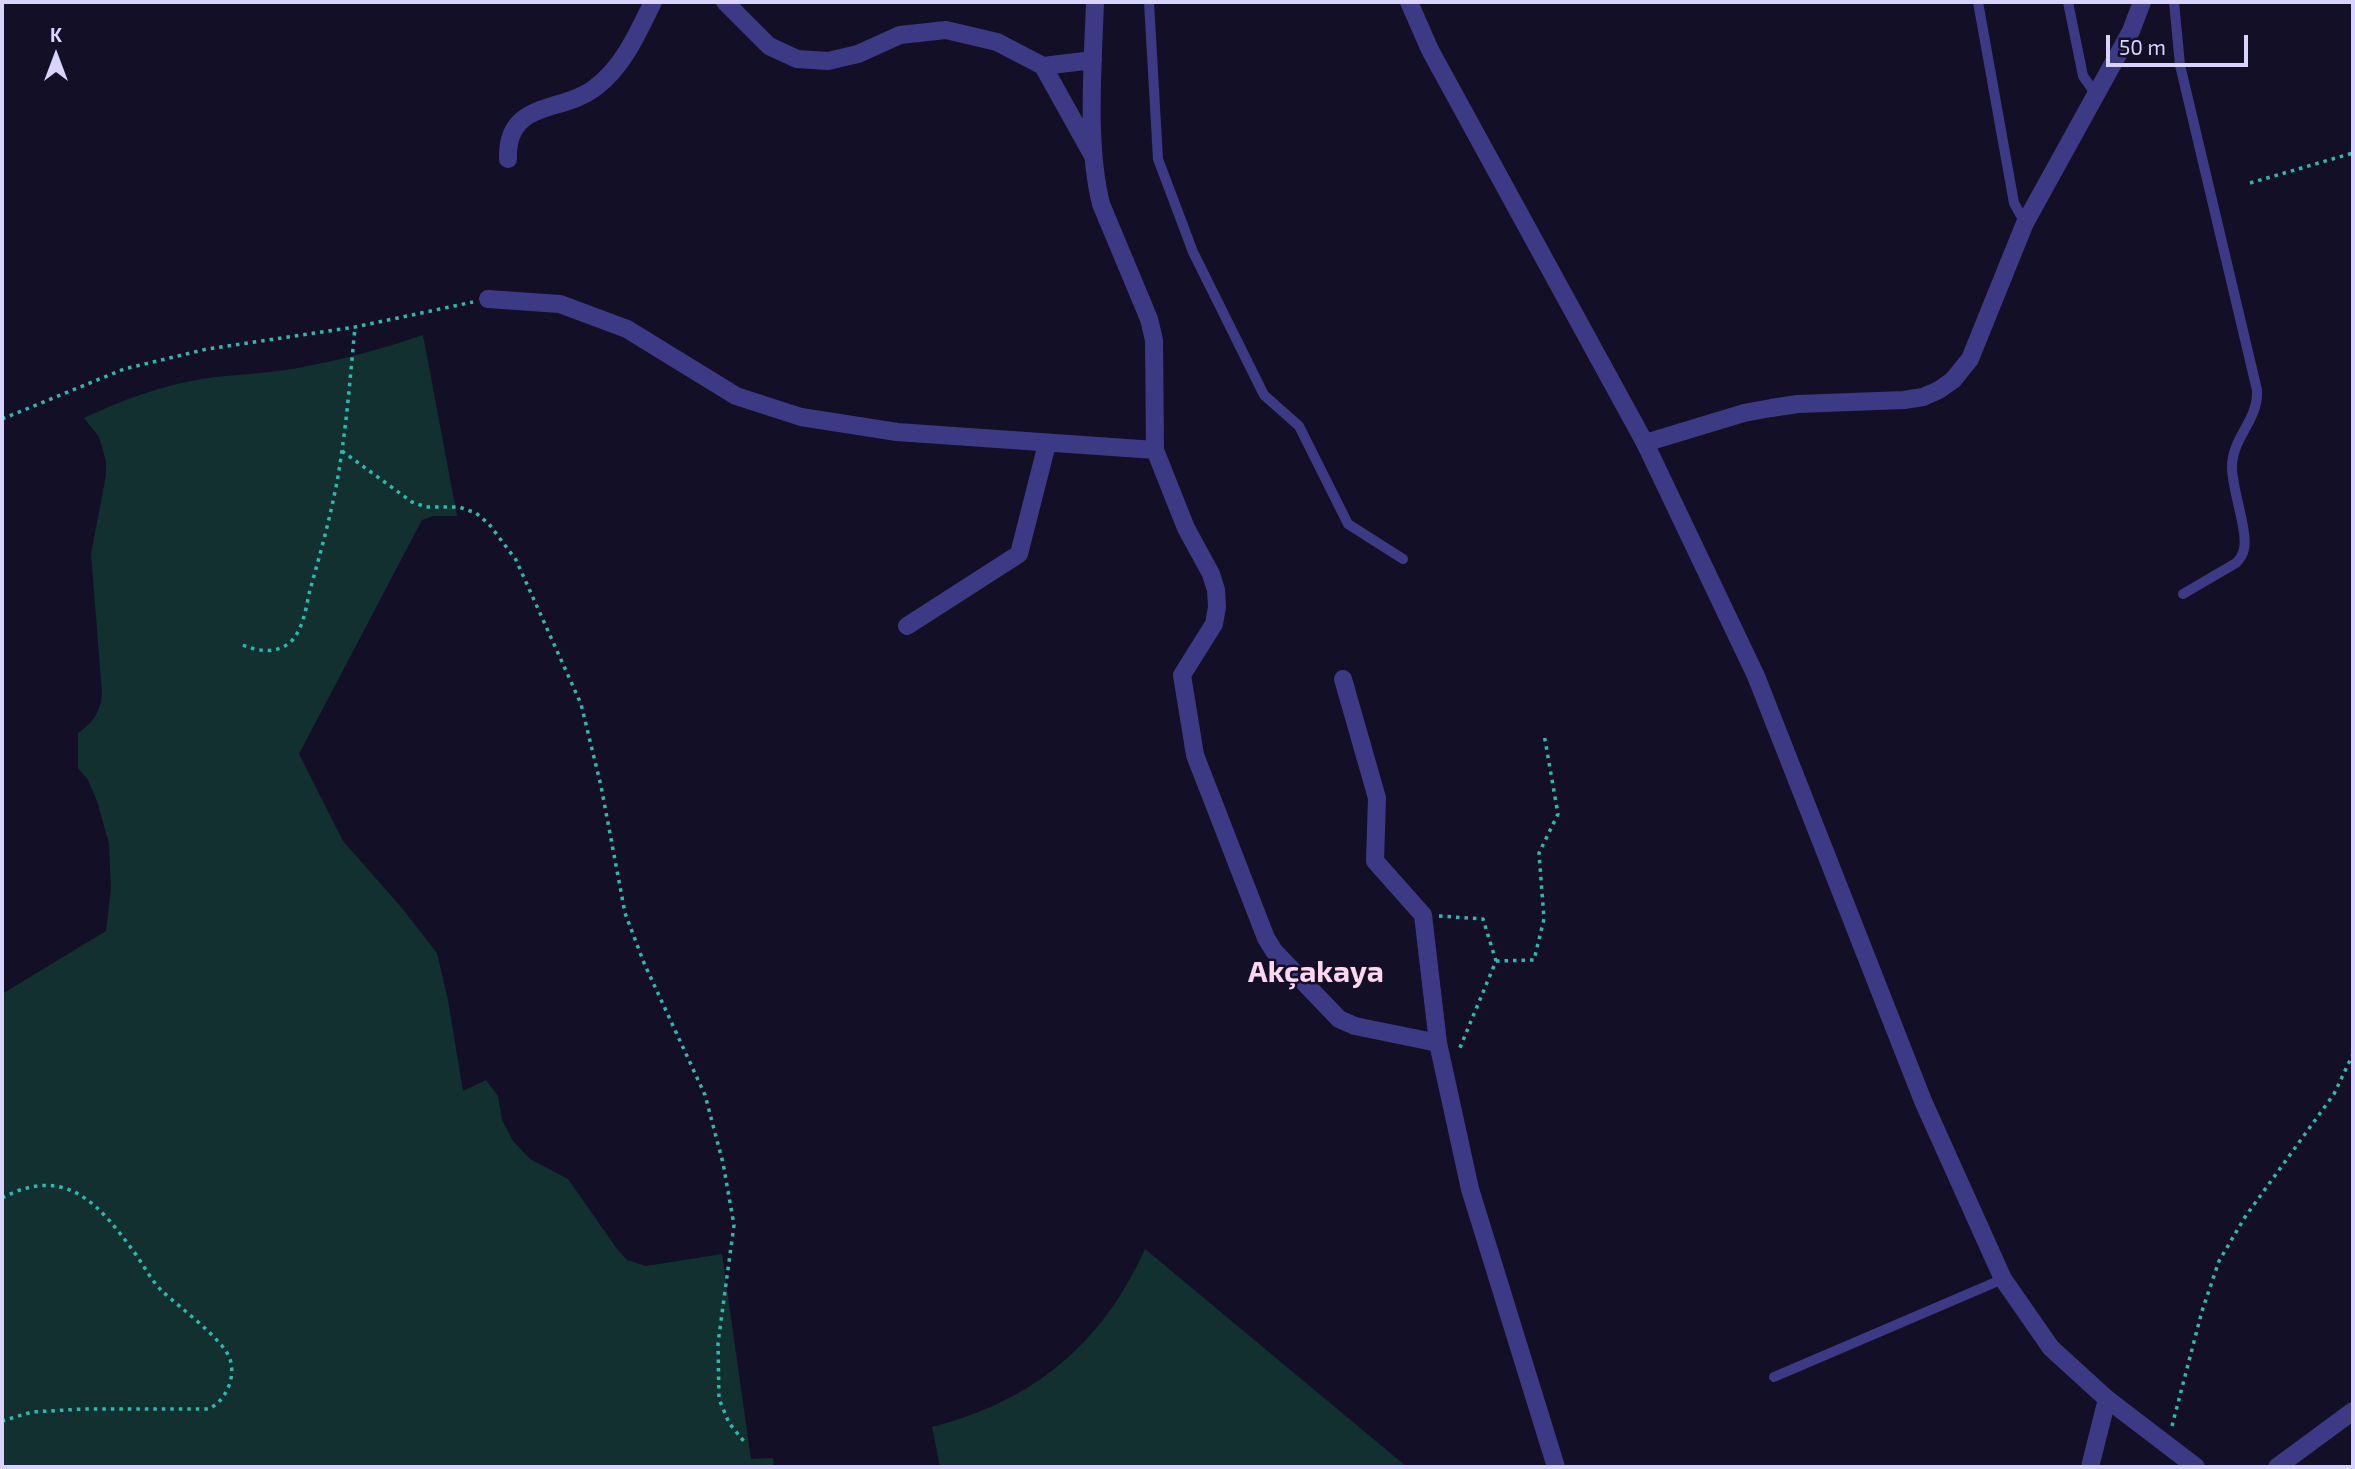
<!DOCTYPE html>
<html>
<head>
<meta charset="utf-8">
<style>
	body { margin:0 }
	#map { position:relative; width:2355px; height:1469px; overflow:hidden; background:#130f26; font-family:"Exo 2",sans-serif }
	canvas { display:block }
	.frame { position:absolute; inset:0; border:4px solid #d9d4ff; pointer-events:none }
	.north { position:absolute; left:21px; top:21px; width:70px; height:70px; -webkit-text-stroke:5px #130f26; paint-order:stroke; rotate:0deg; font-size:19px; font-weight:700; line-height:28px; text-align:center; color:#d9d4ff }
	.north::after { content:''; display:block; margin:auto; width:24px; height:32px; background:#d9d4ff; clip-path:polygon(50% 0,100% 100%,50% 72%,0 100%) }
	.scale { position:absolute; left:2106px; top:35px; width:142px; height:32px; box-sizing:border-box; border:4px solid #d9d4ff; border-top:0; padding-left:9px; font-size:21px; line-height:24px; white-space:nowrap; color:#d9d4ff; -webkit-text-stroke:5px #130f26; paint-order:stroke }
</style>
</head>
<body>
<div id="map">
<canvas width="2355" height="1469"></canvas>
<div class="frame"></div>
<div class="north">K</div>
<div class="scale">50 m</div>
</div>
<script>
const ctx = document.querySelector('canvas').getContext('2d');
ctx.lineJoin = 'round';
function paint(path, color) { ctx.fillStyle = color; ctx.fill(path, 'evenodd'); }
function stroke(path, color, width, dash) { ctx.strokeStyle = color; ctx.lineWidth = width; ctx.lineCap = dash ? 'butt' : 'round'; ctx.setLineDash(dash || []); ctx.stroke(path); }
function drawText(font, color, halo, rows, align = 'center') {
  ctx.font = font + ' "Exo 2",sans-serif'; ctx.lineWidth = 5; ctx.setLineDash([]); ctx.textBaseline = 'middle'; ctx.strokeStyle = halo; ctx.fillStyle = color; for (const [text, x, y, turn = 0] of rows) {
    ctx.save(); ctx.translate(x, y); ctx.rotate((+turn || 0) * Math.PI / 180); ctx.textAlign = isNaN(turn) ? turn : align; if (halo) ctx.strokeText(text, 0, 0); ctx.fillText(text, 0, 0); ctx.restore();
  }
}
paint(new Path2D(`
	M423,335L457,516H434L422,520L299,754L343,841L401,907L437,953L448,1000L463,1091L486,1080L498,1096L502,1120L513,1141L530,1159L568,1179L617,1249L627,1260L646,1266L722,1254L751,1459L773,1458L774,1467H2V994L106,931L111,888L109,844L97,801L88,780L78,768V733C93,723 101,711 102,693L91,554L106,475V461L99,437L84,418C122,400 160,386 202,379C234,374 266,374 298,368C341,360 382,349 423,335Z
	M1145,1249L1407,1467H940L932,1427C1034,1401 1102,1344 1145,1249Z`), '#12302f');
stroke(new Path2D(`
	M2250,183L2353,153
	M2,419L124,369L207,349L355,327L473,302
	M342,451L412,502L426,507H459L476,513L489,524L516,560L581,704L601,786L625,913L644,963L705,1095L723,1163L734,1225L718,1343L719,1399L729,1423L746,1444
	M243,645C257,651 274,654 288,644C303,633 306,607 310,590C323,544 336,497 342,450C348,409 351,368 355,327
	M1439,916L1483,919L1496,961L1459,1050
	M1496,961L1534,960L1544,919L1539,853L1558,814L1544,734
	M2,1198C68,1163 101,1207 137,1256C145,1268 152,1281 162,1291C179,1307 223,1339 230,1359C236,1378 226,1400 209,1409H83L32,1412L2,1421
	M2172,1426L2202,1311L2219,1261L2245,1217L2334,1094L2353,1054`), '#2fb8b0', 3.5, [3.5, 5]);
stroke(new Path2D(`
	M1149,2L1158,159L1193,252L1264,395L1299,426L1348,524L1403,559
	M1978,2L2014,203L2025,223
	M2068,2L2083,76L2095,93
	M2174,2L2180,65L2257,390C2259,420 2232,437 2232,467C2232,490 2248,530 2244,549C2243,555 2240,559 2236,563L2183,594
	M1774,1377L2003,1279`), '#3d3a85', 10);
stroke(new Path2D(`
	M725,2L769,46L797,59L828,61L858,54L900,35L946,30L997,42L1043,66L1092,154
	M1095,2C1093,64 1086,144 1101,204L1149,319L1154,340L1155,450L1186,528L1211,574L1216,590L1217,607L1214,624L1182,675L1195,755L1266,938L1274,951L1339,1019L1355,1026L1438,1043L1470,1189L1556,1467
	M1043,66L1093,60
	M508,159C506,99 562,114 596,87C624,66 638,32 653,2
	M488,299L560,304L627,329L736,396L801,417L897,432L1155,450
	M1645,443L1744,413L1771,408L1798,404L1904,400L1923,397L1939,390L1953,380L1970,359L2025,223L2131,31L2142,2
	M907,626L1019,554L1047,444
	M1343,679L1377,798L1375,861L1423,915L1438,1043
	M2090,1467L2107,1399
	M2277,1467L2353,1411`), '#3d3a85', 18);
stroke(new Path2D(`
	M1409,2L1430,50L1645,443L1756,676L1923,1101L2003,1279L2051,1348L2107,1399L2196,1467`), '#3d3a85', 18);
drawText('bold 30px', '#ffd6f0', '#130f26', [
	["Akçakaya",1316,972]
]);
</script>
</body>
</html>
